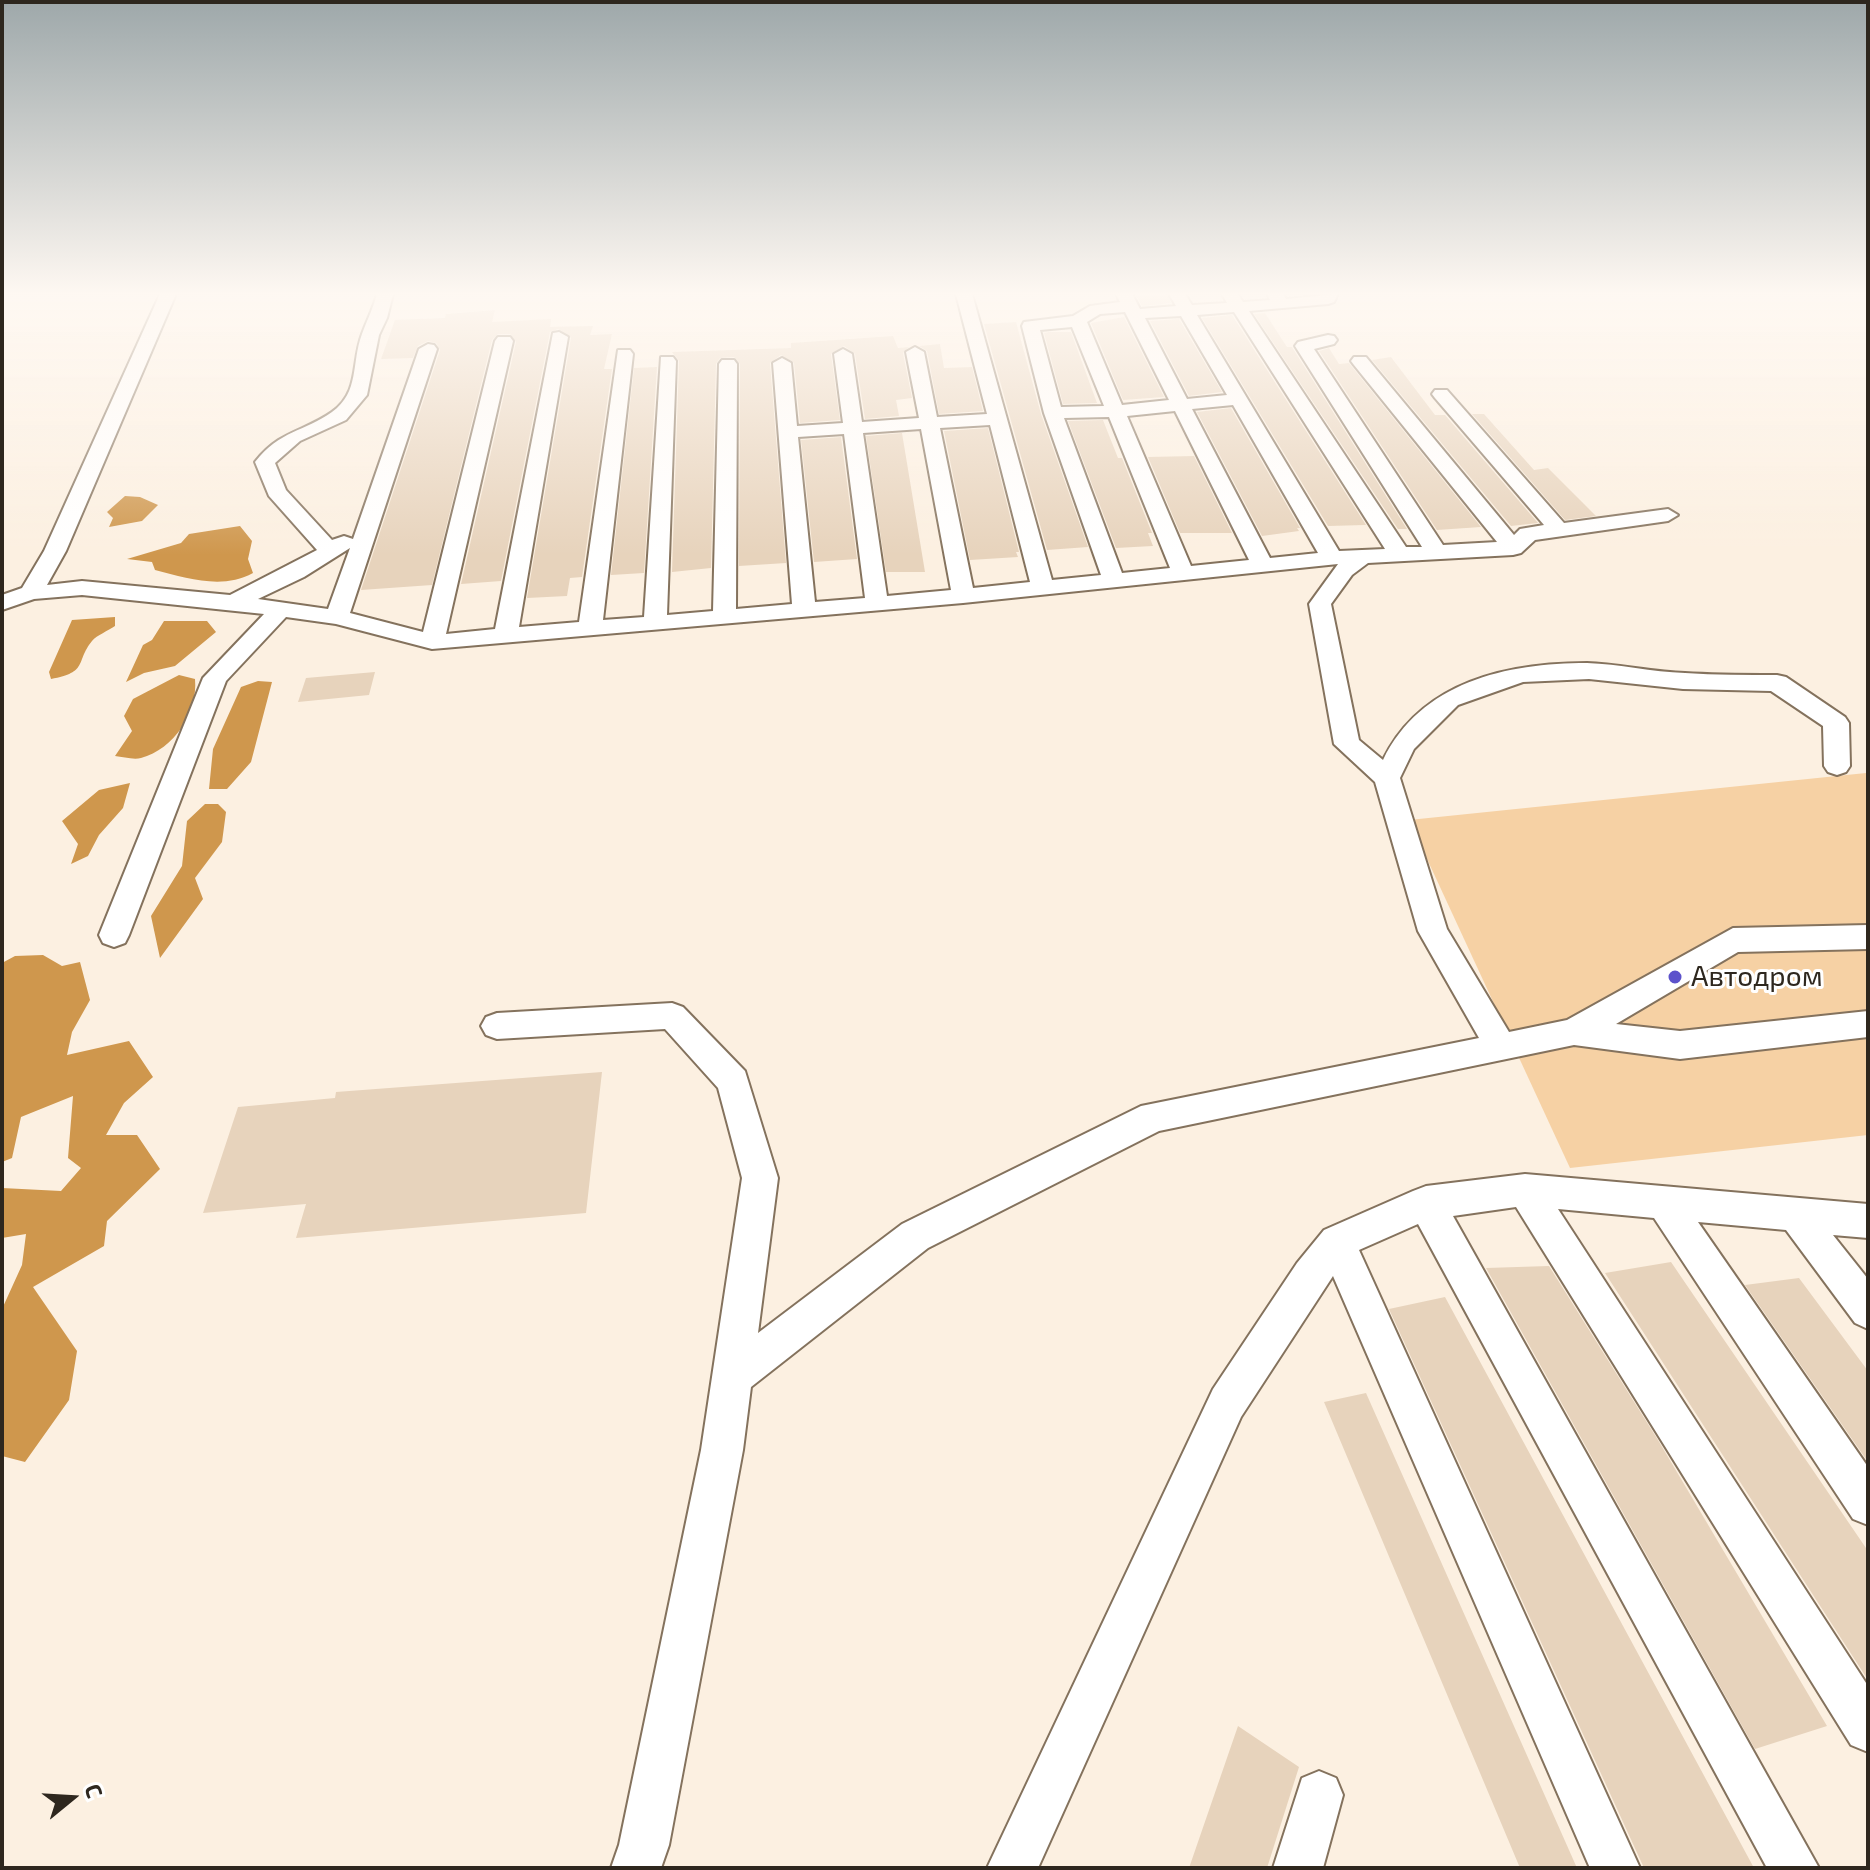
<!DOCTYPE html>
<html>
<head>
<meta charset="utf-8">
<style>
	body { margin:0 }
	#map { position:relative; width:1870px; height:1870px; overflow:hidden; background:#fcf0e1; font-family:"Exo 2",sans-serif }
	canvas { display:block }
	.frame { position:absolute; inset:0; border:4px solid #2e271e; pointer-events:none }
	.north { position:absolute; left:32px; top:1758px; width:80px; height:80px; -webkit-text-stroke:6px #fff; paint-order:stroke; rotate:72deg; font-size:22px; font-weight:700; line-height:32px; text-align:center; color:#2e271e }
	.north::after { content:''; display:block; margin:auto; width:28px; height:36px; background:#2e271e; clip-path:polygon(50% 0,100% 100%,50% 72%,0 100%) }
</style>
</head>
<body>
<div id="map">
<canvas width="1870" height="1870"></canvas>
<div class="frame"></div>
<div class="north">С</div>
</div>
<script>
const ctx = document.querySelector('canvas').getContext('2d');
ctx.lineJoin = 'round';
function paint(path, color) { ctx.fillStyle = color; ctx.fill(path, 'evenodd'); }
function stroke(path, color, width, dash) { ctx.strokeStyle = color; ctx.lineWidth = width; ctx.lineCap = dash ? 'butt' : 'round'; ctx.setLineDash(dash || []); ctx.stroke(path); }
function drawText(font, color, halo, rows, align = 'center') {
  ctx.font = font + ' "Exo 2",sans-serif'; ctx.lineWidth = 6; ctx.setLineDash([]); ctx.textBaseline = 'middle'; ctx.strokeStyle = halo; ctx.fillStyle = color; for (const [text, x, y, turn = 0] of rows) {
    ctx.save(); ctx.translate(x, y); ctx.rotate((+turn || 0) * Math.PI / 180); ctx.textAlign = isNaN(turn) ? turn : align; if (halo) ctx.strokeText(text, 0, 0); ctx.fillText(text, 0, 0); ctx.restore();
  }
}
paint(new Path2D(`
	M1866,773L1868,1135L1570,1168L1409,820Z`), '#f6d1a4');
paint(new Path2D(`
	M125,496L140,497L158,505L142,521L109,527L113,518L107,512Z
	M240,526L252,541L248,559L253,573C222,590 187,578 155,570L152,562L127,559L181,543L189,534Z
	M115,617V626C108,631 97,635 92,641C75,662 89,672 51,679L49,672L72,620Z
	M164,621H207L216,632L175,666L144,673L126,682L143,645L152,640Z
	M179,675L195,679C198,713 174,749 141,758C134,760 123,757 115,756L132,731L124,716L133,699Z
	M258,681L272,682L251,762L227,789H209L213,749L241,687Z
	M130,783L123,808L99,835L88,856L71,864L78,844L62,821L99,790Z
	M205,804H218L226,812L222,842L195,878L203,899L160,958L151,916L182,866L187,821Z
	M43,955L62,966L80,962L90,1000L72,1032L67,1055L129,1041L153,1077L124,1103L106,1135H137L160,1169L107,1221L104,1246L33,1287L77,1351L69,1400L25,1462L2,1456V1309L22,1265L26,1234L2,1238V1188L61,1191L81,1168L68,1158L73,1096L21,1117L12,1158L2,1162V963L15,956Z`), '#cf974d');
paint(new Path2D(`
	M1135,294H1166L1171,303L1142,306Z
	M495,310L492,322L551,319L550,327L593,326L590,335L612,334L604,369H612L582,577L570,578L567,596L527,598L571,338L558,329L550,332L501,581L461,584L516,342L510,334H498L492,340L432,585L361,590L440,350L436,343L428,341L418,346L413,358L381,359L395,320L445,318L446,314Z
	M1265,313L1287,347H1292L1407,529H1398L1254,314Z
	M1232,315L1366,525L1328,526L1202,318Z
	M1124,317L1164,397L1123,400L1091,323Z
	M1179,319L1222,392L1189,396L1150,321Z
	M1016,322L1041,414L1088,547L1047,550L984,324Z
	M1048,332H1071L1097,403L1063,404L1044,333Z
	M893,336L898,348L909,347L903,353L912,398L896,400L899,416L865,419L855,354L844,346L831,354L840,420L800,423L794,363L781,355L770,363L786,563L739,566L740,364L734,357L720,358L716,364L711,568L672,572L679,361L672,352L791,348V343Z
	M940,344L944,368L972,367L983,411L939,414L927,351L919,346Z
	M1329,348L1339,364L1349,363L1481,527L1437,530L1319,351Z
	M1391,357L1435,415H1445L1538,523L1511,526L1372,360Z
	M657,367L644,573L611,575L634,368Z
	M1231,408L1300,528H1297L1299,531L1262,536L1197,412Z
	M1472,414H1484L1534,470L1548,468L1596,516L1565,520Z
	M1103,420L1118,458H1122L1152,533H1148L1153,546L1116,548L1068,421Z
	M988,428L1019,552H1016L1018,557L970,560L944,431Z
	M902,433L925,572H886L866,436Z
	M841,437L857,559L814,562L801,440Z
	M1194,456L1232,533H1180L1148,457Z
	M375,672L369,695L298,702L306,678Z
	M602,1072L586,1213L296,1238L306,1204L203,1213L238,1107L335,1098L336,1092Z
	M1671,1262L1868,1551V1680L1605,1273Z
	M1549,1266L1658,1440L1827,1726L1755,1749L1486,1268Z
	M1799,1278L1868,1371V1462L1745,1285Z
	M1445,1297L1754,1868H1644L1389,1309Z
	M1366,1393L1577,1868H1520L1324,1402Z
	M1238,1726L1299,1767L1267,1868H1189Z`), '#e7d3bc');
const minor = new Path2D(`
	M160,294H176L66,551L47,585L82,581L230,595L317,550L269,496L255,462C280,430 304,432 332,412C360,392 351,363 362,334C367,320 373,309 377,294H393L387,318L379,335L367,395L346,420L300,441L275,463L286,490L332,540L344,536L353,539L419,349L428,344L434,345L437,349L350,613L423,632L495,341L498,337H510L513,341L446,634L495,629L553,333L559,332L568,337L519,627L579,622L618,350H630L633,354L603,620L644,617L661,357H673L676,361L667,615L713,611L719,364L722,360H734L737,364L736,609L792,604L773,363L782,358L791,363L797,426L843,423L834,354L843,349L852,354L862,422L919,418L906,352L915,347L924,352L937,417L987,414L956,294H972L1052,580L1101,575L1044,413L1022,326L1024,322L1073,316L1090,306L1120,302L1116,294H1132L1140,309L1176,306L1169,294H1185L1192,305L1227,303L1222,294H1238L1243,302L1270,300L1267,294H1283L1286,299L1338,294L1334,302L1328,304L1249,311L1406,547H1422L1295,346L1298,342L1328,335L1334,336L1337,340L1334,344L1314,349L1443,545L1497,542L1354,365L1351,361L1354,357H1366L1514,535L1520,529L1544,525L1435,398L1432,394L1435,390H1447L1564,523L1668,509L1678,515L1668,521L1535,540L1521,553L1513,555L1368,563L1352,575L1331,604L1359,740L1383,760C1421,682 1506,663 1587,663C1619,664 1652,672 1685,673C1715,675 1746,675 1777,675L1786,677L1845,717L1849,723L1850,766L1846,772L1837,775L1828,772L1824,766L1823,726L1771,691L1683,689L1589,679L1523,682L1458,705L1414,749L1400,778L1447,929L1509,1032L1567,1020L1733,928L1868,925V949L1738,952L1616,1024L1680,1031L1868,1011V1037L1680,1059L1574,1045L1159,1131L928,1248L751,1387L743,1450L669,1845L661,1868H611L619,1845L701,1450L742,1178L718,1088L665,1029L497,1039L486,1035L481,1026L486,1017L497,1013L672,1003L683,1007L745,1071L778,1178L758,1333L902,1224L1141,1106L1479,1038L1418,931L1375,782L1334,744L1309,604L1338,564L963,603L432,649L336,624L286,617L226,681L129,935L125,943L114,947L103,943L99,935L203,678L264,614L82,595L34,599L2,610V595L22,588L44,551ZM1125,312L1169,400L1122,405L1087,322L1100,314ZM1234,312L1385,549L1339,551L1197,315ZM1181,316L1227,395L1187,399L1145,318ZM1072,327L1104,406L1061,407L1040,330ZM1233,405L1318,553L1270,558L1192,409ZM1175,411L1249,560L1191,566L1127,416ZM1109,417L1170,568L1122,573L1064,418ZM990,425L1030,582L973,588L940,428ZM921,429L951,590L887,596L863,433ZM844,434L865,598L815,602L798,437ZM350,548L328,609L258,599L304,577Z
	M1525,1174L1868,1204V1238L1833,1235L1868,1279V1329L1855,1323L1786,1230L1698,1222L1868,1467V1525L1853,1519L1654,1218L1558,1209L1868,1686V1752L1851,1745L1516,1207L1453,1216L1819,1868H1767L1418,1224L1359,1250L1640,1868H1590L1333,1276L1241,1417L1038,1868H987L1213,1389L1297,1263L1324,1230L1413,1191L1426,1186Z
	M1319,1771L1336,1778L1343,1795L1323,1868H1273L1302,1778Z`);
stroke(minor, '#84725d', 4);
paint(minor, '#fff');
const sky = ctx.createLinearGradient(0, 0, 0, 555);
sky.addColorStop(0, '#9ea8aa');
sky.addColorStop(0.53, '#fef8f2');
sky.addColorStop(1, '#fef8f200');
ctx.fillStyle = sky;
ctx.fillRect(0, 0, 1870, 555);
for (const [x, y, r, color] of [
	[1675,977,8,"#5c52cb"]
]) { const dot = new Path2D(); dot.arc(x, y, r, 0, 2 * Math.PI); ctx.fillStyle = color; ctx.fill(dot); stroke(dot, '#fff', 3); }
drawText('28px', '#2e271e', '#fff', [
	["Автодром",1691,977]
], 'left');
</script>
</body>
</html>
